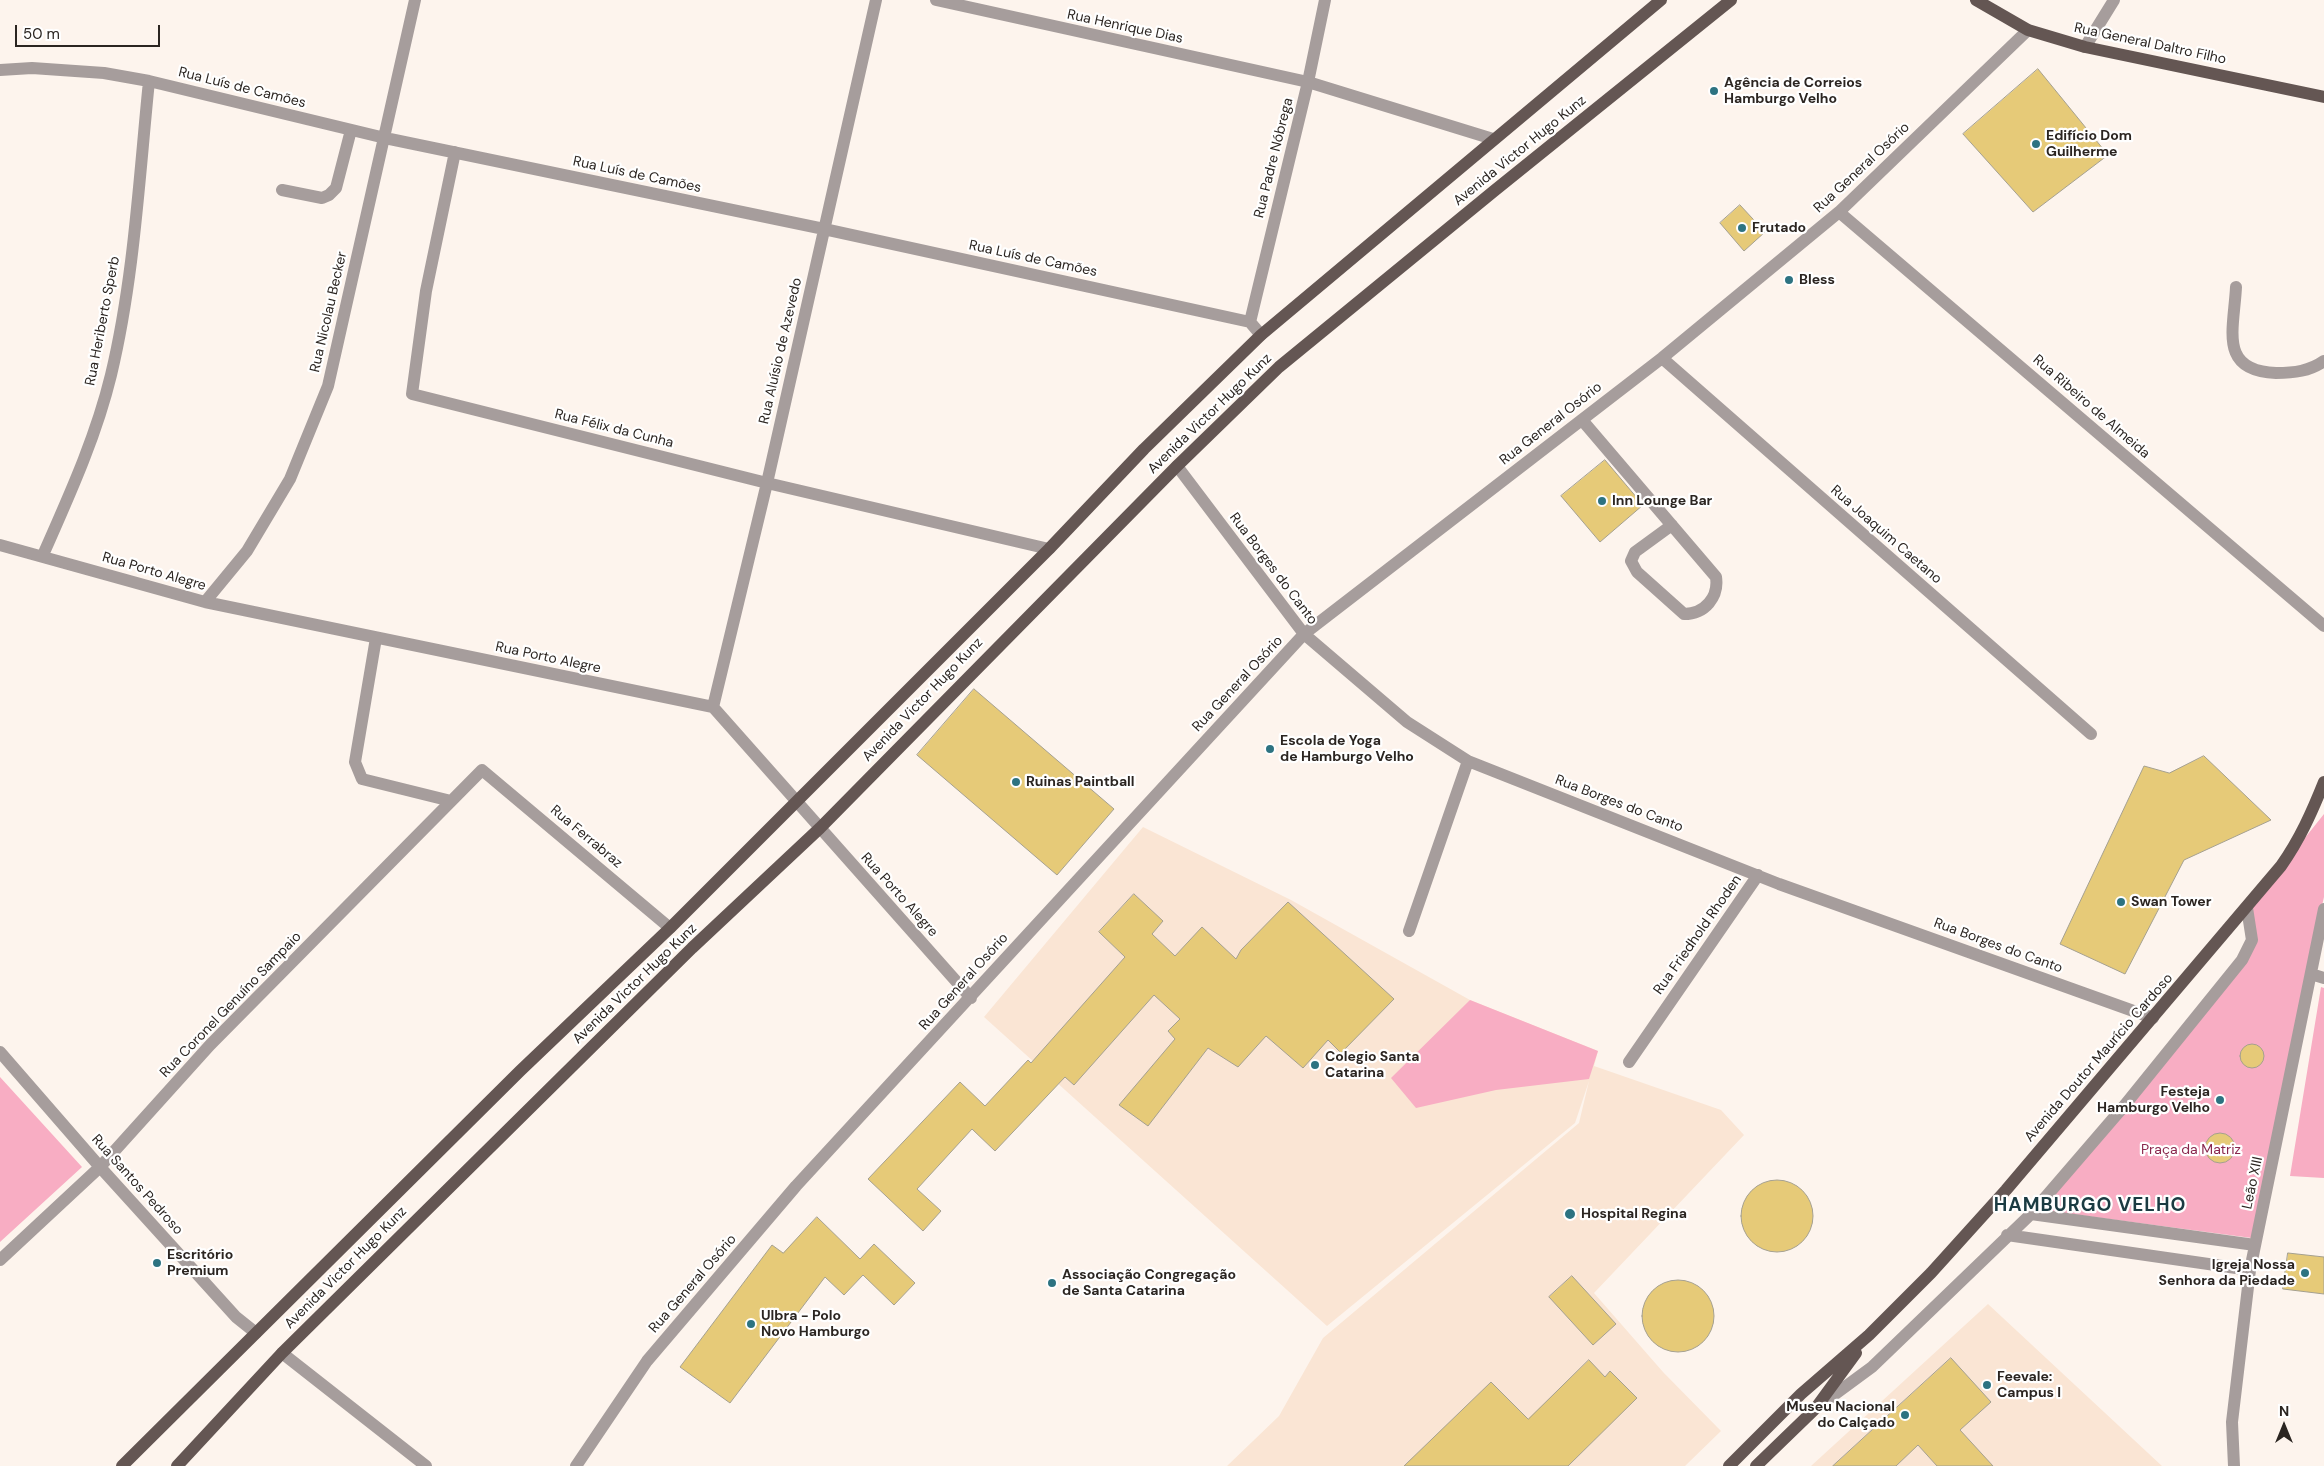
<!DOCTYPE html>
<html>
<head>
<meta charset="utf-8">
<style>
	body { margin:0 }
	#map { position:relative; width:2324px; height:1466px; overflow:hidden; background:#fdf4ed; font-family:"DM Sans",sans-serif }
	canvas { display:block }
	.north { position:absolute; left:2259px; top:1401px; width:50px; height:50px; -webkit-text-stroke:4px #fff; paint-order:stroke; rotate:0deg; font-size:14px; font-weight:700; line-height:20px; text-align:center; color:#2b2521 }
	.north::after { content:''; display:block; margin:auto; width:18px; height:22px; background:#2b2521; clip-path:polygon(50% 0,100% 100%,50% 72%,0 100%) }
	.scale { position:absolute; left:15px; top:25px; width:145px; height:22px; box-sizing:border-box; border:2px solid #2b2521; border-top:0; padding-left:6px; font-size:15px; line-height:18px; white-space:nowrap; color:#2b2521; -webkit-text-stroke:4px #fff; paint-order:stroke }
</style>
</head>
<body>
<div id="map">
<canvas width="2324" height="1466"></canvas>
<div class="north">N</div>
<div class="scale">50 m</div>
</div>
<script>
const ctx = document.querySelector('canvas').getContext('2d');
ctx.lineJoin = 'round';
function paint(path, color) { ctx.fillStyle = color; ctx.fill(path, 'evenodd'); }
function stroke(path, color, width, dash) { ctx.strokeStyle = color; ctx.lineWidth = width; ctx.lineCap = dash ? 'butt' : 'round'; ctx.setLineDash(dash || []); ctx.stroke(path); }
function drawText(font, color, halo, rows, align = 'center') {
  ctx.font = font + ' "DM Sans",sans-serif'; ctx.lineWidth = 4.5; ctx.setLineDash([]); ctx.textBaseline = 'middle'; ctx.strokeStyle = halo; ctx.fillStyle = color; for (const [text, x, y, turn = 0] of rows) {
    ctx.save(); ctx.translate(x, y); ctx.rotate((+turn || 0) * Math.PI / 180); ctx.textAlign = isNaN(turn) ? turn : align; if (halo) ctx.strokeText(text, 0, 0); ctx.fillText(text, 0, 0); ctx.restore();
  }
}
paint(new Path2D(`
	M1143,827L1291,900L1470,1000L1598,1051L1594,1066L1721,1110L1744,1135L1594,1293L1663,1372L1721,1431L1685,1466H1227L1279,1416L1323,1338L1579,1123L1589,1081L1575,1123L1327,1326L984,1017Z
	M1988,1304L2162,1466H1811Z`), '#fae5d4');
paint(new Path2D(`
	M2324,814V897L2302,990L2252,1238L2041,1210L2245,963L2249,908Z
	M2321,987L2324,988V1178L2290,1176Z
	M1470,1000L1598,1051L1589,1079L1496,1090L1416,1108L1391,1078Z
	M0,1077L82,1167L0,1242Z`), '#f8adc3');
const building = new Path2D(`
	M2038,69L2108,155L2033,212L1963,134Z
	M1740,205L1765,232L1744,251L1720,223Z
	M1605,460L1643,505L1600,542L1561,496Z
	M974,689L1114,809L1057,875L917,755Z
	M2204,756L2271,820L2184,860L2125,974L2060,944L2144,766L2169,773Z
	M1134,894L1163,921L1152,934L1175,956L1202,927L1236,959L1241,950L1288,902L1394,999L1341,1053L1328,1040L1303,1068L1266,1036L1238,1067L1208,1048L1148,1126L1119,1105L1175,1039L1168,1031L1180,1019L1154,995L1074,1085L1065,1077L995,1151L972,1129L917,1189L941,1211L923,1231L868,1179L960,1082L985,1106L1028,1060L1031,1063L1125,957L1099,932Z
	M2240 1056a12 12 0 1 1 24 0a12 12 0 1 1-24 0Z
	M2205 1148a15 15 0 1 1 30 0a15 15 0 1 1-30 0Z
	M1741 1216a36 36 0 1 1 72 0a36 36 0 1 1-72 0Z
	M817,1217L860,1259L874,1244L915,1283L894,1305L863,1275L844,1295L825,1277L730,1403L680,1367L772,1245L783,1253Z
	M2288,1253L2324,1257V1294L2283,1289Z
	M1572,1276L1616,1324L1593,1345L1549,1297Z
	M1642 1316a36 36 0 1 1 72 0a36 36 0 1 1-72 0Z
	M1951,1358L1991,1402L1960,1430L1993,1466H1937L1918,1445L1896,1466H1833Z
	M1589,1360L1605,1377L1610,1371L1637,1398L1568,1466H1404L1491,1382L1528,1419Z`);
paint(building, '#e6ca78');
stroke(building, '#a5a090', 1);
stroke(new Path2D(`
	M936,0L1308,82L1493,139
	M2085,47L2114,0
	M0,70L32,68L104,73L149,81L385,138L824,229L1250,322L1261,335
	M455,152L426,291L412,394L767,483L1049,549
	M282,190L322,198L329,195L336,188L351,130
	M1839,212L2324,626
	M2236,287C2234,329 2218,371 2276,373C2294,373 2310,371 2324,361
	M1250,322L1308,82L1325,0
	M1662,358L2091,734
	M1582,420L1716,577C1719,597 1705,614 1684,614L1637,572L1631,561L1635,552L1672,525
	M1177,466L1304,634L1407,722L1468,761L1779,884L2153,1018
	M0,545L205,602L713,707L971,998
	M43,555C69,496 96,437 111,375C134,279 139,179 149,81
	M205,602L247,551L290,479L328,386L415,0
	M376,638L355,762L362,779L451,801
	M713,707L767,483L876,0
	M1409,931L1468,761
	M2311,974L2324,978
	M0,1052L100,1167L236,1317L256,1333
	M1629,1062L1758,875
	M2031,1214L2255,1245
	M2007,1235L2250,1270
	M0,1260L100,1167L210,1045L482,770L670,928
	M282,1353L426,1466
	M1819,1406L1872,1367L2031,1214L2124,1106L2242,960L2252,940L2247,908
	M576,1466L647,1361L796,1186L1304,634L1662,358L1839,212L2028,30
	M2234,1466L2232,1422L2250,1270L2324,909`), '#a69d9c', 12);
stroke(new Path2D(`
	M1976,0L2028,30L2085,47L2324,97
	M122,1466L520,1071L670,928L1049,549L1144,449L1261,335L1661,0
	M177,1466L282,1353L692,948L820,828L1177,466L1279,367L1494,191L1731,0
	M1729,1466L1801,1394L1869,1335L1931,1273L2006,1190L2281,866C2300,839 2312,812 2324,782
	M1756,1466L1815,1409L1856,1353`), '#645653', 12);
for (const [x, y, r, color] of [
	[1714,91,5,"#2d7381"],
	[2036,144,5,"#2d7381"],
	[1742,228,5,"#2d7381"],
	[1789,280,5,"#2d7381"],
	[1602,501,5,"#2d7381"],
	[1270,749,5,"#2d7381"],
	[1016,782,5,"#2d7381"],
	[2121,902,5,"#2d7381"],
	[1315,1065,5,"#2d7381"],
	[2220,1100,5,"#2d7381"],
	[1570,1214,6,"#2d7381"],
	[157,1263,5,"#2d7381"],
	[2305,1273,5,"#2d7381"],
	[1052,1283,5,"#2d7381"],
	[751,1324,5,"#2d7381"],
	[1987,1385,5,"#2d7381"],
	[1905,1415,5,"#2d7381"]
]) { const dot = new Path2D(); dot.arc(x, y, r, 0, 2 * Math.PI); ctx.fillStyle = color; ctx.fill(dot); stroke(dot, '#fff', 2); }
drawText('14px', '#2b2521', '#fff', [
	["Rua Henrique Dias",1125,27,12],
	["Rua General Daltro Filho",2150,44,12],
	["Rua Luís de Camões",242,88,14],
	["Avenida Victor Hugo Kunz",1520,151,-39],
	["Rua Padre Nóbrega",1274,158,-76],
	["Rua General Osório",1862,168,-43],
	["Rua Luís de Camões",637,175,12],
	["Rua Luís de Camões",1033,259,12],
	["Rua Nicolau Becker",329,312,-77],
	["Rua Heriberto Sperb",103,321,-79],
	["Rua Aluísio de Azevedo",781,351,-77],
	["Rua Ribeiro de Almeida",2091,407,41],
	["Avenida Victor Hugo Kunz",1210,414,-44],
	["Rua General Osório",1551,424,-38],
	["Rua Félix da Cunha",614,429,14],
	["Rua Joaquim Caetano",1886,535,41],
	["Rua Borges do Canto",1273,569,53],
	["Rua Porto Alegre",154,572,16],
	["Rua Porto Alegre",548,658,12],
	["Rua General Osório",1238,684,-47],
	["Avenida Victor Hugo Kunz",923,700,-46],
	["Rua Borges do Canto",1619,804,21],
	["Rua Ferrabraz",586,837,40],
	["Rua Porto Alegre",899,895,48],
	["Rua Friedhold Rhoden",1698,935,-55],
	["Rua Borges do Canto",1998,946,20],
	["Rua General Osório",964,982,-48],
	["Avenida Victor Hugo Kunz",635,984,-44],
	["Rua Coronel Genuíno Sampaio",231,1005,-46],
	["Avenida Doutor Maurício Cardoso",2099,1058,-49],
	["Leão XIII",2253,1183,-78],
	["Rua Santos Pedroso",137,1185,48],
	["Avenida Victor Hugo Kunz",346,1268,-45],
	["Rua General Osório",693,1284,-49]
]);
drawText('bold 14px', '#2b2521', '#fff', [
	["Agência de Correios",1724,83],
	["Hamburgo Velho",1724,99],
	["Edifício Dom",2046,136],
	["Guilherme",2046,152],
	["Frutado",1752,228],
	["Bless",1799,280],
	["Inn Lounge Bar",1612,501],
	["Escola de Yoga",1280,741],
	["de Hamburgo Velho",1280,757],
	["Ruinas Paintball",1026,782],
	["Swan Tower",2131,902],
	["Colegio Santa",1325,1057],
	["Catarina",1325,1073],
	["Festeja",2210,1092,"right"],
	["Hamburgo Velho",2210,1108,"right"],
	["Hospital Regina",1581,1214],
	["Escritório",167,1255],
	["Premium",167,1271],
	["Igreja Nossa",2295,1265,"right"],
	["Senhora da Piedade",2295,1281,"right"],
	["Associação Congregação",1062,1275],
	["de Santa Catarina",1062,1291],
	["Ulbra - Polo",761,1316],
	["Novo Hamburgo",761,1332],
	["Feevale:",1997,1377],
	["Campus I",1997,1393],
	["Museu Nacional",1895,1407,"right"],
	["do Calçado",1895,1423,"right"]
], 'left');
drawText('14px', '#8a284e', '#fff', [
	["Praça da Matriz",2191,1150]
]);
ctx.letterSpacing = '1px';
drawText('bold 19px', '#1b3b42', '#fff', [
	["HAMBURGO VELHO",2090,1206]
]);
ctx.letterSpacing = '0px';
</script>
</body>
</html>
